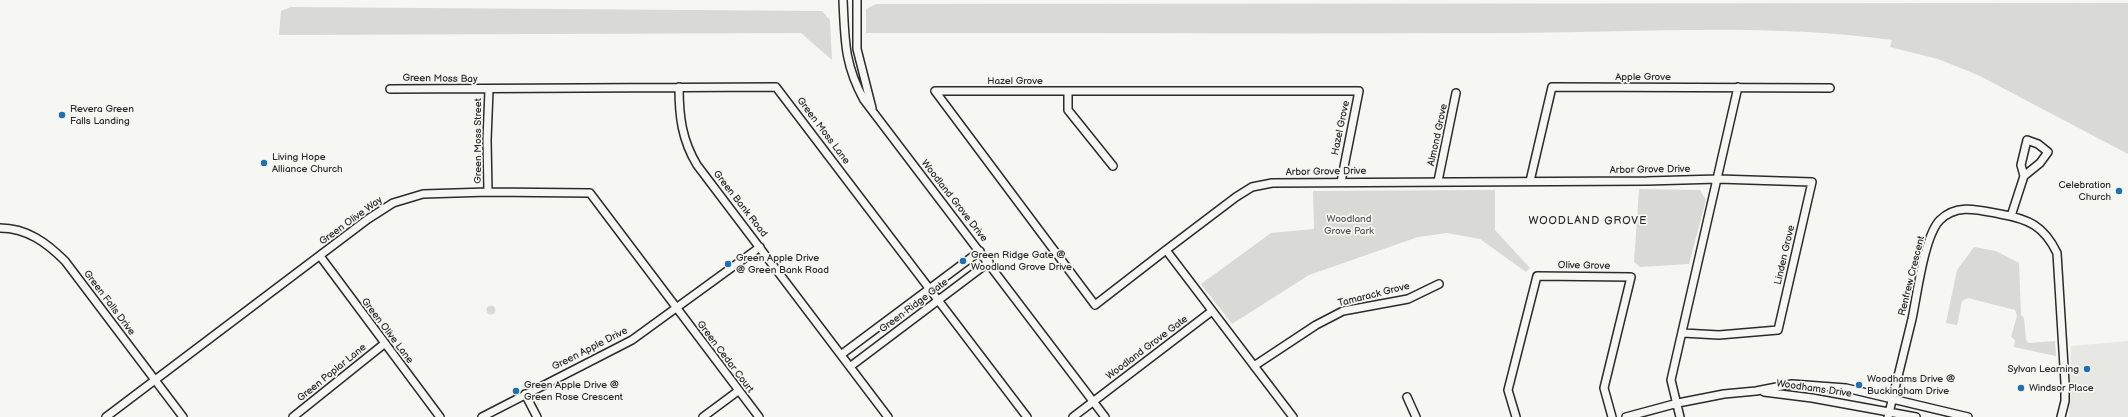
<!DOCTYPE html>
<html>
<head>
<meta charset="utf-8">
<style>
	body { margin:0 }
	canvas { display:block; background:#f6f6f2 }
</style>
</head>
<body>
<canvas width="2128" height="417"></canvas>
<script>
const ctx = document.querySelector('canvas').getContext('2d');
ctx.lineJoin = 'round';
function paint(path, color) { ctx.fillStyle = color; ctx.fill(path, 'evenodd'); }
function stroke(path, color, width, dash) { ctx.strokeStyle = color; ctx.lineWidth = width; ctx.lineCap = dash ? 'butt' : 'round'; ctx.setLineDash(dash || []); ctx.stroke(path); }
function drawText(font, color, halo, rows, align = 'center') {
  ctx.font = font + ' "Balsamiq Sans",sans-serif'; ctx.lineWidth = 3.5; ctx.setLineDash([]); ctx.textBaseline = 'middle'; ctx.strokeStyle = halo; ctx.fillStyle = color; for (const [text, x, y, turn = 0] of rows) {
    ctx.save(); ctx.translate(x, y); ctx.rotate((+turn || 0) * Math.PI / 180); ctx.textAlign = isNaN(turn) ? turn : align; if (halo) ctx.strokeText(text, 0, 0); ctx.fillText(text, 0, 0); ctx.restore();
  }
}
paint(new Path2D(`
	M2128,341V417H2069L2071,346Z`), '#e7e7e3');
paint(new Path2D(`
	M2128,3V154L1978,75L1938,59L1890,47L1892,40C1768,23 1641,32 1516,33C1299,34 1082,33 866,33V9L876,4Z
	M291,7L822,11L830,20L832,60L801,33L279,35L281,11Z
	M1639,189L1700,190L1706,200L1689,264L1640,267L1634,262Z
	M1495,190V230L1530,268L1526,272L1480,239L1447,233L1418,237L1309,275L1232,324L1201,284L1271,233L1314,229L1313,191Z
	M1974,247L1996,251L2019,263L2021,315L2024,318L2026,340L2029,343L2055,341L2056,356L2014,347L2015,340L2011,337L2017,316L2015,310L1968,298L1962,301L1957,325L1946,323L1957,270Z
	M486.5 310a4.5 4.5 0 1 1 9 0a4.5 4.5 0 1 1-9 0Z`), '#d9d9d5');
const minor = new Path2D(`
	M843,0C845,40 844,64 864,100L1105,417
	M857,0V49L872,108
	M679,87C679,117 682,140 697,165L888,417
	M390,89L776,87L1027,417
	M1068,91V110L1113,166
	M1438,181L1456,93
	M1530,181L1552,87L1830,88
	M488,192L487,140L489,90
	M2011,216L2024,176L2040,163L2048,152L2038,144L2027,140L2021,165L2024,176
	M0,228C27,228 47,243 65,261L183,417
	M1166,250L1095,305L935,91H1359L1341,182
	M320,256L440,417
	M842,354L980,251
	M851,366L989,262
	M1254,366L1316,325L1343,311L1408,299L1439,284
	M1764,392L1812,398L1916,417
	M525,394L537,417
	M1407,397L1416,417
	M106,417L368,219L393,203L423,194L488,192L590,193L759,417
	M293,417L384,344
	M482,417L632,340L760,247
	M703,417L738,391
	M1073,417L1212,311
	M1293,417L1166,250L1236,197L1252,187L1272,183L1647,181L1718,179L1812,182L1778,330L1719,335L1683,333
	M1516,417L1508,390L1537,276L1631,277L1604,388L1612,417
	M1626,417L1678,403L1724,394L1756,391L1792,384L1846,388L1968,417
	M1680,417L1671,380L1738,87
	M1888,417C1896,384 1904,352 1912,319C1917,296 1924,236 1940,220C1957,203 1979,210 2000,214C2029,219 2044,226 2057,253L2065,383V401L2061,417`);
stroke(minor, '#2b2b2b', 10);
stroke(minor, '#f6f6f2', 7);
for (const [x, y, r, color] of [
	[62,115,4,"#1f6fb2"],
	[264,163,4,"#1f6fb2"],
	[2119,191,4,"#1f6fb2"],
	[963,261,4,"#1f6fb2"],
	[728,264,4,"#1f6fb2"],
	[2087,369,4,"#1f6fb2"],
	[1859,385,4,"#1f6fb2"],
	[2021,388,4,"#1f6fb2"],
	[516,391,4,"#1f6fb2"]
]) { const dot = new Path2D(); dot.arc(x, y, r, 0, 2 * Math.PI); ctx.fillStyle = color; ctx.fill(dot); stroke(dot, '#f6f6f2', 1.5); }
drawText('10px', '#2b2b2b', '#f6f6f2', [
	["Apple Grove",1643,77],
	["Green Moss Bay",440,79,1],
	["Hazel Grove",1015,81],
	["Hazel Grove",1341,128,-78],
	["Green Moss Lane",823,131,53],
	["Almond Grove",1438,135,-78],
	["Green Moss Street",478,141,-90],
	["Arbor Grove Drive",1650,170,-1],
	["Arbor Grove Drive",1326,172,-1],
	["Woodland Grove Drive",954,201,52],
	["Green Bank Road",740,204,52],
	["Green Olive Way",351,221,-36],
	["Linden Grove",1785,255,-77],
	["Olive Grove",1584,266,1],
	["Renfrew Crescent",1912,276,-76],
	["Tamarack Grove",1374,295,-14],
	["Green Falls Drive",109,303,53],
	["Green Ridge Gate",914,306,-37],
	["Green Olive Lane",387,331,53],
	["Woodland Grove Gate",1147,348,-37],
	["Green Apple Drive",590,349,-27],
	["Green Cedar Court",725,357,53],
	["Green Poplar Lane",332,373,-39],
	["Woodhams Drive",1814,389,8]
]);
drawText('10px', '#2b2b2b', '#f6f6f2', [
	["Revera Green",70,109],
	["Falls Landing",70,121],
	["Living Hope",272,157],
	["Alliance Church",272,169],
	["Celebration",2111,185,"right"],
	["Church",2111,197,"right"],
	["Green Ridge Gate @",971,255],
	["Woodland Grove Drive",971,267],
	["Green Apple Drive",736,258],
	["@ Green Bank Road",736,270],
	["Sylvan Learning",2079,369,"right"],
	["Woodhams Drive @",1867,379],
	["Buckingham Drive",1867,391],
	["Green Apple Drive @",524,385],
	["Green Rose Crescent",524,397],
	["Windsor Place",2029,388]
], 'left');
drawText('10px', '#565656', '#f6f6f2', [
	["Woodland",1349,219],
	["Grove Park",1349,231]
]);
ctx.letterSpacing = '1px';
drawText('11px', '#2b2b2b', '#f6f6f2', [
	["WOODLAND GROVE",1588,221]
]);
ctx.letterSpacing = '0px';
</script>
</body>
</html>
